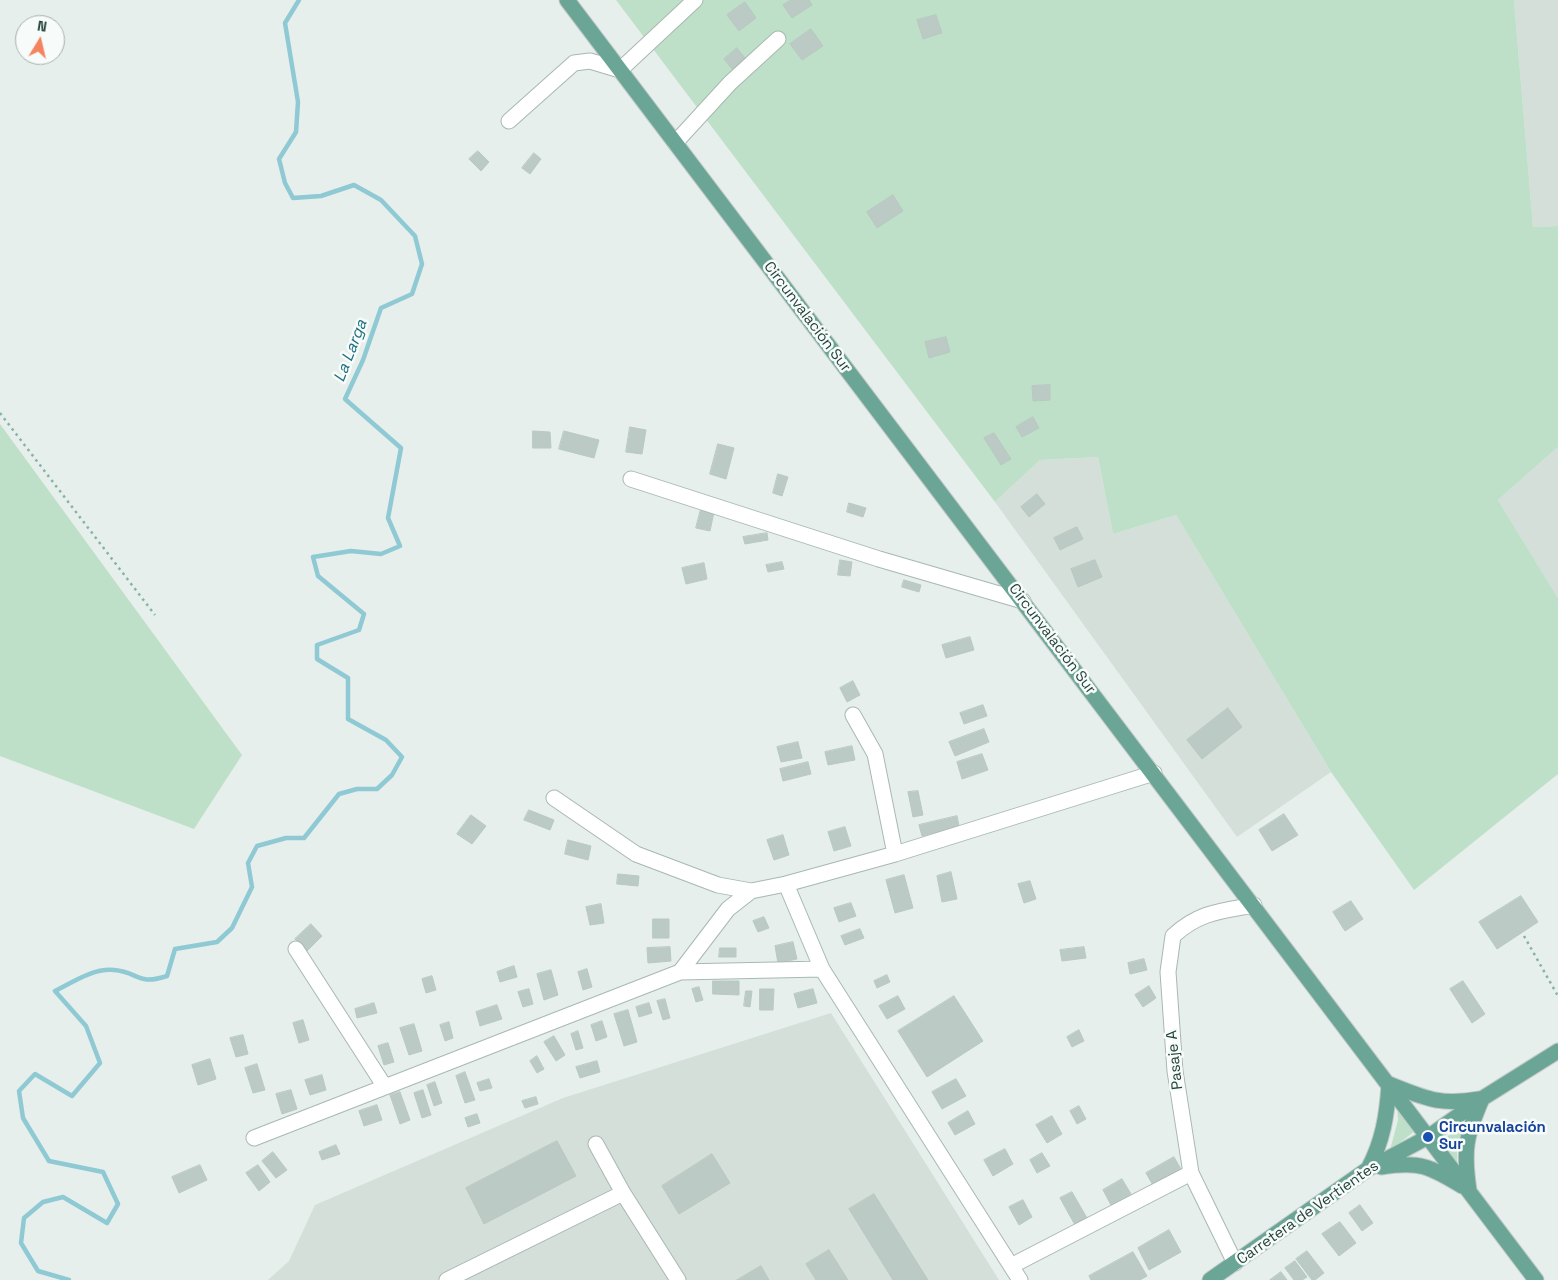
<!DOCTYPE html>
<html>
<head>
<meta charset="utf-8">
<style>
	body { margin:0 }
	#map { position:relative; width:1558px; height:1280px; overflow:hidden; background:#e6efeb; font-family:"Space Grotesk",sans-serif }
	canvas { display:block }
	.north { position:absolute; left:15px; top:15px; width:50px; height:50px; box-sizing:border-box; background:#f7fbf9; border:1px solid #a3b1ad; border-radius:50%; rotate:9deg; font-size:14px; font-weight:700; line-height:20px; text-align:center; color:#24423a }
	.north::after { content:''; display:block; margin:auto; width:18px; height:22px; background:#f4845f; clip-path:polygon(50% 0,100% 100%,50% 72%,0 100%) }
</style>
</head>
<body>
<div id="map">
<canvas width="1558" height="1280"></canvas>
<div class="north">N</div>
</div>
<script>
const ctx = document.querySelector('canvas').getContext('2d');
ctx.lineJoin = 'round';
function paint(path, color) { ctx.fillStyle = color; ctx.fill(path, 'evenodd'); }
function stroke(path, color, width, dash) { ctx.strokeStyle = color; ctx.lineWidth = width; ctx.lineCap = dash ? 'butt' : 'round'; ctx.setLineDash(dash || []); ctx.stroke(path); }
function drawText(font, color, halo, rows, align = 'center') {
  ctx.font = font + ' "Space Grotesk",sans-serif'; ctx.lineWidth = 5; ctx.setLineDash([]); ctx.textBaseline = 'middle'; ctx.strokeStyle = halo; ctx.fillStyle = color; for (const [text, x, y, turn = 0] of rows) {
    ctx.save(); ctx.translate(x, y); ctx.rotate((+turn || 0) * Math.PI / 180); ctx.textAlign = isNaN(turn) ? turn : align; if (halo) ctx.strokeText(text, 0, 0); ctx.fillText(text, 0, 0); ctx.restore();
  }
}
paint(new Path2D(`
	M1514,0H1558V226L1533,227Z
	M1558,447V598L1498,500Z
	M1098,457L1113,534L1176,515L1331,772L1237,837L995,502L1040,460Z
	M831,1013L999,1280H268L289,1261L315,1205L563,1098Z`), '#d4dfda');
paint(new Path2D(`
	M616,0H1514L1533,227L1558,226V447L1498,500L1558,598V774L1414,890L1331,772L1176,515L1113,534L1098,457L1040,460L995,502Z
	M0,424L242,755L194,829L0,756Z
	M1397,1105L1415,1131L1390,1150L1398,1120Z
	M1467,1124L1457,1150V1163L1440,1141Z`), '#bfe0c8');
stroke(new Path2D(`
	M69,1280L38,1271L21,1243L24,1218L43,1202L63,1197L107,1223L118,1204L103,1172L49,1161L23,1118L19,1091L35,1074L72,1096L100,1063L86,1026L55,991C73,982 93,968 114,970C139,972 137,986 167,976L175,949L217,942L232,928L252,887L248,863L257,846L286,838H304L339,794L357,789H377L392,775L402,757L386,740L348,719V678L317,659V645L359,630L364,614L318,576L313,557L351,551L381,554L400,546L388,518L401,448L345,399L363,360L381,308L412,294L422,264L415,236L381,200L354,185L321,196L293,198L285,183L279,159L296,132L298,102L285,23L299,0`), '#8ec9d4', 4.5);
const building = new Path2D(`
	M791,0H809L812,5L792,18L783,5Z
	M745,2L756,18L739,31L727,15Z
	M936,15L942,33L923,39L917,20Z
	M811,29L823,46L802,60L790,44Z
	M737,48L745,58L732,69L724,59Z
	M478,151L489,162L481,171L469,159Z
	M534,153L541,159L530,174L522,168Z
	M893,195L903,211L877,228L867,212Z
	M946,337L950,352L929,358L925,342Z
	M1050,385V400L1033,401L1032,386Z
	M1033,417L1039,428L1022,437L1016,427Z
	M630,427L646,430L642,454L626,452Z
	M533,431L550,432L551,448H533Z
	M564,431L599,440L594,458L559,449Z
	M994,433L1011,459L1001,465L984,438Z
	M718,444L734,448L726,479L710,474Z
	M778,474L788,477L782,496L773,493Z
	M1037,494L1045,504L1029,517L1021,507Z
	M849,503L866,508L863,517L847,512Z
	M701,509L714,512L710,531L696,528Z
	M1077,527L1083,539L1060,550L1054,538Z
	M767,533L768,540L745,544L743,537Z
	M840,560L852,562L850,576L838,575Z
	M1095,560L1102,577L1078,587L1071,569Z
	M782,562L784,569L768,572L766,565Z
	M704,563L707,579L686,584L682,568Z
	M904,580L921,585L919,592L902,587Z
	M970,637L974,650L946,658L942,645Z
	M853,681L860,695L847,702L840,688Z
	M983,705L987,716L964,724L960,713Z
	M1228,708L1242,727L1202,759L1187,740Z
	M984,729L989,742L955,756L949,742Z
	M798,742L802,758L781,762L777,747Z
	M852,746L855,760L828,765L825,752Z
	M982,754L988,770L962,779L957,762Z
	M808,762L811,774L783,781L780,769Z
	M918,791L923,815L913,817L908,792Z
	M529,810L554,820L550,830L524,820Z
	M1284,814L1298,835L1272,851L1259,830Z
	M471,815L486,826L472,844L457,834Z
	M957,816L959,826L922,836L919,825Z
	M845,827L851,846L834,851L828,832Z
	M783,835L789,855L774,860L767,840Z
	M568,840L591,846L588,860L565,854Z
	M951,872L957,899L942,902L937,876Z
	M618,874L639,876L638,886L617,884Z
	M904,875L913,908L895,913L886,880Z
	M1030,881L1036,899L1024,903L1018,884Z
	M1521,896L1538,922L1497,949L1479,922Z
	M1351,901L1363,919L1345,931L1333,912Z
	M851,903L856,916L839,922L834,908Z
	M601,904L604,923L590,925L586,907Z
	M764,917L769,928L758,932L753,921Z
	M653,919H669V938H653Z
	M311,924L322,936L307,951L295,939Z
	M860,929L864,938L845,945L841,936Z
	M793,942L797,959L778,963L775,946Z
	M670,947L671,961L648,963L647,948Z
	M1084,947L1086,958L1062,961L1060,950Z
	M720,948H736V957H719Z
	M1144,959L1147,970L1130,974L1128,963Z
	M514,966L517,977L500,982L497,972Z
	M587,969L592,987L583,990L578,972Z
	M551,970L558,995L544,1000L537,974Z
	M887,975L890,982L877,988L874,981Z
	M432,976L436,990L426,993L422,979Z
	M713,981H739V995L713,994Z
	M1463,981L1485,1014L1472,1023L1450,989Z
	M1149,986L1156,998L1143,1007L1135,995Z
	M699,987L703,1000L696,1002L692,989Z
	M529,989L533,1004L523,1007L518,992Z
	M760,989H774L773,1010H760Z
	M813,989L817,1003L798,1008L794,994Z
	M746,991H752L750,1007L744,1006Z
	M898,996L905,1009L887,1019L879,1006Z
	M954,996L983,1041L927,1077L898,1031Z
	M665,999L670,1018L663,1020L657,1001Z
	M374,1003L377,1013L357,1018L355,1009Z
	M649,1003L652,1013L639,1017L636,1007Z
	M497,1005L502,1019L480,1026L476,1012Z
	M628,1010L637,1042L624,1046L614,1014Z
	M303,1020L309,1040L299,1043L293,1023Z
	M602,1021L607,1037L596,1041L591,1025Z
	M449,1022L453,1038L445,1041L440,1025Z
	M414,1024L422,1051L409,1055L400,1028Z
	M1079,1030L1084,1041L1072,1047L1067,1037Z
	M578,1031L583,1048L576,1050L571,1034Z
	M243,1035L248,1054L236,1057L230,1038Z
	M554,1036L565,1055L556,1061L544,1042Z
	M388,1043L394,1062L384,1065L378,1046Z
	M537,1056L544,1069L537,1073L530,1061Z
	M210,1059L216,1079L198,1085L192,1065Z
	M597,1061L600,1072L580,1078L576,1067Z
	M257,1064L265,1090L253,1093L245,1068Z
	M465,1072L475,1100L465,1103L456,1076Z
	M322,1075L326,1090L310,1095L305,1080Z
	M489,1079L492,1088L480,1091L477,1083Z
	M956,1079L966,1096L942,1109L932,1092Z
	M435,1082L442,1103L434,1106L427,1085Z
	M291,1090L297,1109L282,1114L276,1094Z
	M423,1090L431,1115L422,1118L414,1093Z
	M400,1092L410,1120L400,1124L390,1095Z
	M536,1097L538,1104L525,1108L522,1101Z
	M377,1105L382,1120L364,1126L359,1111Z
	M1079,1106L1086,1119L1077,1124L1070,1111Z
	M968,1111L975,1124L955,1135L948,1123Z
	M477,1114L480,1123L468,1127L465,1118Z
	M1052,1116L1062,1134L1047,1143L1036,1125Z
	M557,1141L576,1176L484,1224L466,1188Z
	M336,1145L340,1154L322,1160L319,1152Z
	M1005,1149L1013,1164L993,1176L984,1160Z
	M273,1152L287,1170L276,1178L262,1161Z
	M1042,1153L1050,1166L1037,1173L1030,1160Z
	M712,1154L730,1183L679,1214L662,1186Z
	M1174,1157L1182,1171L1154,1187L1146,1173Z
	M200,1165L207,1180L179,1193L172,1177Z
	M258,1165L270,1182L259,1191L246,1173Z
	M1122,1179L1131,1194L1111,1205L1103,1190Z
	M1072,1192L1087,1218L1075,1225L1060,1198Z
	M874,1194L928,1280H893L849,1209Z
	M1023,1200L1032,1217L1019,1225L1009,1207Z
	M1360,1205L1373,1223L1362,1231L1349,1213Z
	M1340,1222L1356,1243L1339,1256L1322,1234Z
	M1169,1230L1181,1252L1149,1270L1138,1248Z
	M829,1250L848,1280H816L806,1264Z
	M1307,1251L1324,1273L1315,1280H1312L1296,1259Z
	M1133,1252L1147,1276L1140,1280H1091L1089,1276Z
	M1295,1261L1307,1277L1302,1280H1294L1285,1268Z
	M761,1266L769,1280H737Z
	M1281,1272L1287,1280H1270Z`);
paint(building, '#bbcac4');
stroke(building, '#b8c9c2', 1);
const minor = new Path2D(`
	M509,121L574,63L590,61L620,70L695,0
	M675,143L730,83L778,39
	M631,479L879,559L1023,601
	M853,715L875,754L895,854
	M554,798L636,854L718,885L751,891
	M786,884L822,969L1020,1280
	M296,949L385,1087
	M680,972L822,969
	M254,1138L680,972L728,909L751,891L786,884L895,854L1154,773
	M596,1144L623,1193L678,1280
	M1235,1263L1191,1173L1175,1071L1168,972L1173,936C1199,912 1221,911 1254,905
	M1011,1266L1191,1173
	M447,1280L623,1193`);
const major = new Path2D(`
	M567,0L1536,1280
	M1381,1167C1420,1161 1429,1166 1462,1186
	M1368,1169C1383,1141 1387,1115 1389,1084C1425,1098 1439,1106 1479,1099
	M1469,1190C1463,1149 1466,1136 1482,1099
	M1210,1280L1368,1169L1428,1137L1483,1098L1558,1051`);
stroke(minor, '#a8b8b2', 17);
stroke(major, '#c2cac8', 17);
stroke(new Path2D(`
	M0,413L155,615
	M1524,936L1558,996`), '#86b3a5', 2.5, [2.5, 4]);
stroke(minor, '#fff', 15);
stroke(major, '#6aa596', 15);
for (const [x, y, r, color] of [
	[1428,1137,6,"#1a4fb4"]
]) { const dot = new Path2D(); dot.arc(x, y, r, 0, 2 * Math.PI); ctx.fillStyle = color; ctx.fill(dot); stroke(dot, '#f7fbf9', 2); }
drawText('15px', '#24423a', '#f7fbf9', [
	["Circunvalación Sur",807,317,53],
	["Circunvalación Sur",1052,639,53],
	["Pasaje A",1175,1060,-96],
	["Carretera de Vertientes",1308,1213,-35]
]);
drawText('bold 15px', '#164399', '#f7fbf9', [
	["Circunvalación",1439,1128],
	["Sur",1439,1145]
], 'left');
drawText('italic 16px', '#1c6f80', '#f7fbf9', [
	["La Larga",351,351,-69]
]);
</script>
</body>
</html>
